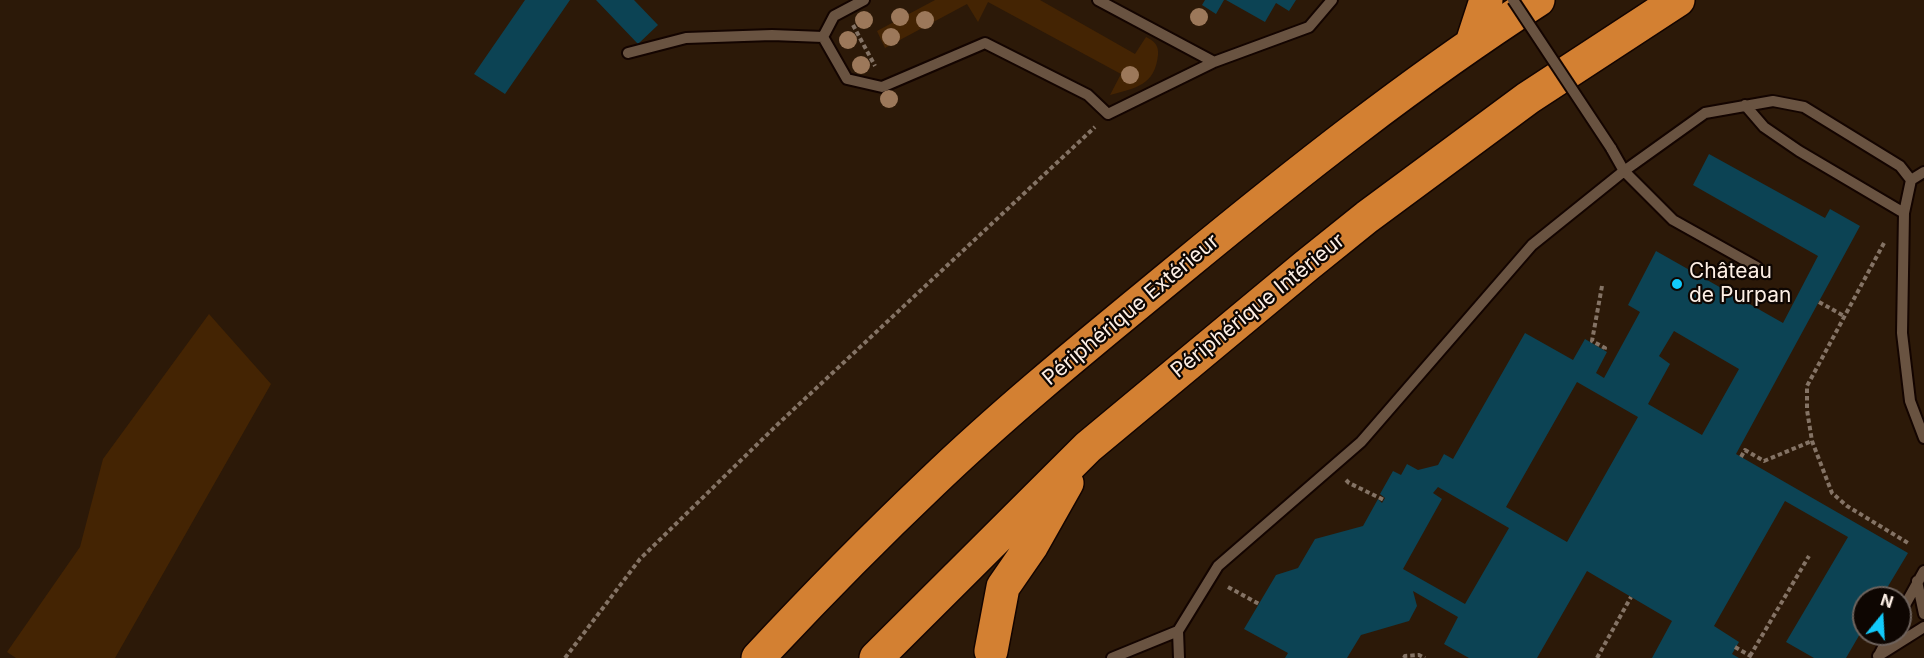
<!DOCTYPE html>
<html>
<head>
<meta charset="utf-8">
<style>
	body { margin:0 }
	#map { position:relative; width:1924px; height:658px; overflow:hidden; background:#2c1908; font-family:Inter,sans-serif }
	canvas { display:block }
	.north { position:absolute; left:1852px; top:586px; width:60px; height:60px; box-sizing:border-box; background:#0e0602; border:2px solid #6e635d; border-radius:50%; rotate:18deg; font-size:16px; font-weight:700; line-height:24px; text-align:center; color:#fdefe5 }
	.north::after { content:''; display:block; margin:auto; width:21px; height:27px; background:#12cafb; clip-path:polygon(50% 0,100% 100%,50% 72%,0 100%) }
</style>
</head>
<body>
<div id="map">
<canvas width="1924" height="658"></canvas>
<div class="north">N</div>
</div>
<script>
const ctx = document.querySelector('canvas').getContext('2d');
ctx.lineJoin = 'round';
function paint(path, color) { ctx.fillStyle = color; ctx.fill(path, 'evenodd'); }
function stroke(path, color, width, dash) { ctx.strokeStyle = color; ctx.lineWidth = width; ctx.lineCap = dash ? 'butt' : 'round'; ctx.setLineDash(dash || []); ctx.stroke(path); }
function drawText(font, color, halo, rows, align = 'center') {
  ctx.font = font + ' Inter,sans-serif'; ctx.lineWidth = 4.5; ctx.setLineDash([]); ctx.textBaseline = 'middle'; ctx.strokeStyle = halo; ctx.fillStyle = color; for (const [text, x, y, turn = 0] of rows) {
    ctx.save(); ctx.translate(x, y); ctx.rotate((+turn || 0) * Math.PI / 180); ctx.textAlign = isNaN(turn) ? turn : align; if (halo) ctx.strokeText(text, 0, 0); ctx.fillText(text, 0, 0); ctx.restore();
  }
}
paint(new Path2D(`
	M935,0H1040L1135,54L1146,37C1154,41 1159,45 1158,55C1155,85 1136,88 1110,95L1121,74L988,2L978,22L967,4L885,48L877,31Z
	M209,314L271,384L115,658H16L7,652L80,547L103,459Z`), '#442403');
paint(new Path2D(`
	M525,0H570L505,94L474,74Z
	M596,0H634L658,25L638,44Z
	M1205,0H1224L1216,14L1202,5Z
	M1226,0H1296L1289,11L1276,3L1265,22Z
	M1709,154L1825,218L1830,209L1860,226L1736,454L1908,553L1881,598H1864V627L1846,658H1814L1786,642L1848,537L1785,501L1714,626L1739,642L1732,654L1739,658H1652L1672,621L1587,571L1537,658H1469L1444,644L1458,617L1413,591L1417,606L1409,621L1361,635L1347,658H1285L1288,653L1244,629L1276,575L1298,568L1315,539L1363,526L1378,499L1382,503L1385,498L1380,494L1393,471L1401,475L1407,464L1418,470L1438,465L1444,454L1453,459L1525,333L1573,360L1585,339L1607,352L1596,373L1604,378L1640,312L1628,305L1656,251L1783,323L1818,256L1693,185ZM1674,331L1739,369L1702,435L1648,404L1670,364L1659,356ZM1577,382L1638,417L1567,542L1506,507ZM1438,487L1509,528L1465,604L1403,569L1442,499L1433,493Z`), '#0c4354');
const service = new Path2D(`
	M864,0L834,16L823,37L847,79L882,87L985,43L1088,95L1108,114L1214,62
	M1098,0L1214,62L1309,27L1332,0
	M628,53L686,38L772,35L823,37
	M1745,105L1764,127L1799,151L1904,213
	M1611,148L1624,171L1673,220L1757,267
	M1911,180L1924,172
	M1917,581L1924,614
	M1900,614L1924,571
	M1879,655L1890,634
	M1878,656L1924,627
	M1112,658L1178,631
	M1179,658L1178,631L1218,566L1361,442L1532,245L1624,171L1705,113L1773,101L1804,107L1900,166L1911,180L1904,213L1902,333L1910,401L1924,438`);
const motorway = new Path2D(`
	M1472,43L1486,0
	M991,651L1003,587L1032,545L1067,483
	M758,658C814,598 872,539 931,483C1010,407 1096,338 1181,268C1295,174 1414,80 1538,0
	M876,658L1088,447L1306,266L1367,217L1528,98L1678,0`);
stroke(service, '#130400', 14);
stroke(motorway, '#130400', 36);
stroke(new Path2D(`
	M853,25L875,66
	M1884,243L1807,386V410L1812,441L1832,493L1847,506L1908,543
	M1602,286L1592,341L1605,348L1604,350
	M1819,302L1844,316
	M1741,457L1745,450L1764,461L1812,441
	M1346,480L1349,483L1384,500
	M1228,587L1259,604
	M1735,647L1754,658
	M1750,656L1809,556
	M565,658L640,559L778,424L1095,127
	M1404,658L1405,656L1419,655L1425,658
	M1597,658L1631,597`), '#847365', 4, [4.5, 3]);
stroke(service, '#695341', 10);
stroke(motorway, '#d38032', 33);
const serviceBridge = new Path2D(`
	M1513,0L1611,148`);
stroke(serviceBridge, '#130400', 14, []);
stroke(serviceBridge, '#695341', 10);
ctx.fillStyle = '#9c785a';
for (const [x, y] of [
	[900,17],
	[1199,17],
	[864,20],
	[925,20],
	[891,37],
	[848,40],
	[861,65],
	[1130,75],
	[889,99]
]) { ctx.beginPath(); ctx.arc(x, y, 9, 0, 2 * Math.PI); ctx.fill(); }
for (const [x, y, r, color] of [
	[1677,284,6,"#12cafb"]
]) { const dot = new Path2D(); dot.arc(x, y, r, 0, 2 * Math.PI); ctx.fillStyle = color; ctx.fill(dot); stroke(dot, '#0e0602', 2); }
drawText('21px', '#fdefe5', '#0e0602', [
	["Château",1689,272],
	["de Purpan",1689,296]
], 'left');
drawText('21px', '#fdefe5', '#0e0602', [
	["Périphérique Intérieur",1258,306,-39],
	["Périphérique Extérieur",1131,310,-40]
]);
</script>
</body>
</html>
